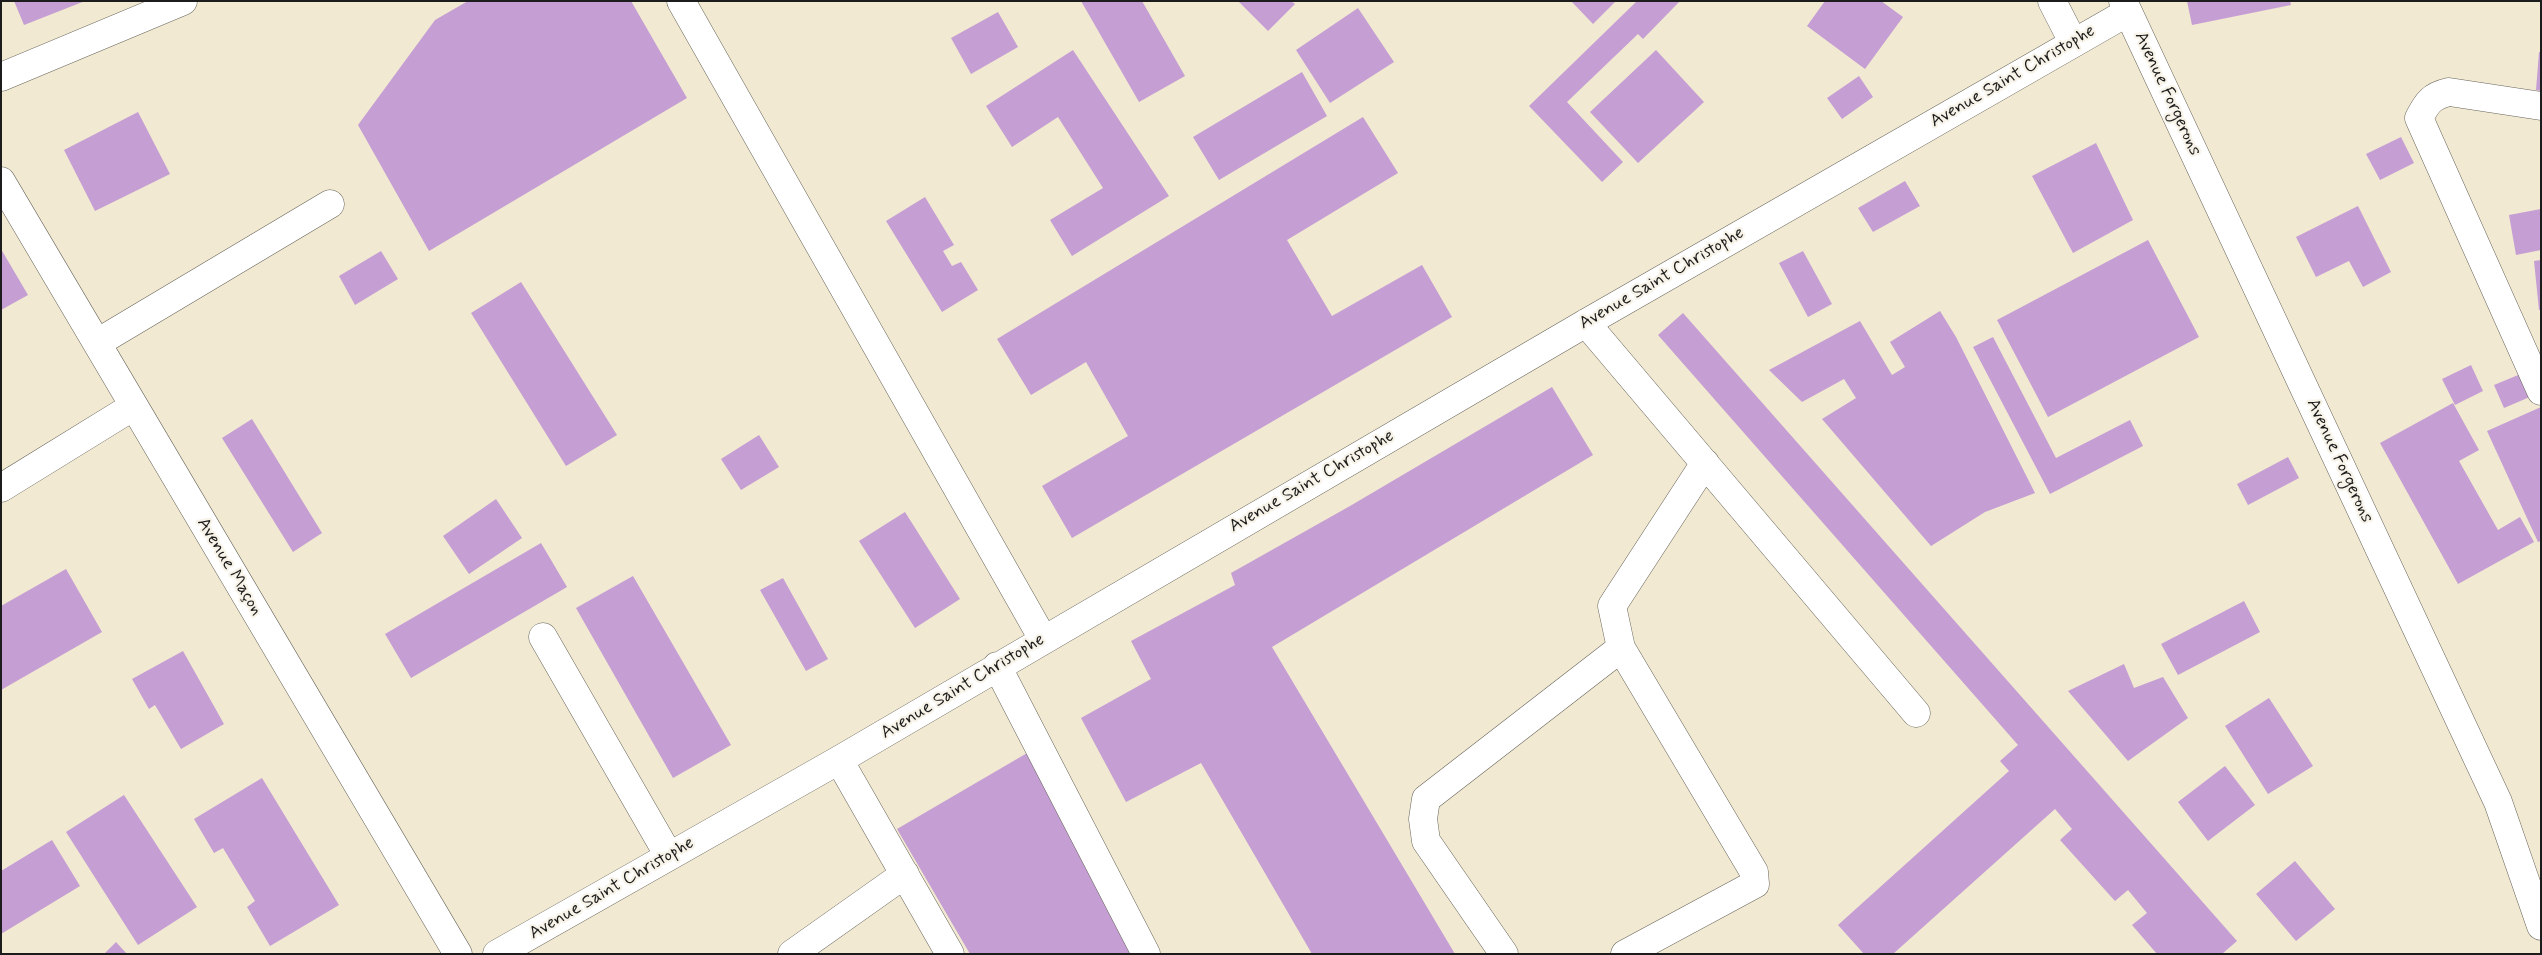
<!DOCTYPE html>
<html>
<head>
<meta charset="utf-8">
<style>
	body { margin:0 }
	#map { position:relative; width:2542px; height:955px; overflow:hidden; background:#f1e9d1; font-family:Mynerve,sans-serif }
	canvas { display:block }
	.frame { position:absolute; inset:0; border:2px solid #1c1c1c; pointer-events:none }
</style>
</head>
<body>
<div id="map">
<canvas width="2542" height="955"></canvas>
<div class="frame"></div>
</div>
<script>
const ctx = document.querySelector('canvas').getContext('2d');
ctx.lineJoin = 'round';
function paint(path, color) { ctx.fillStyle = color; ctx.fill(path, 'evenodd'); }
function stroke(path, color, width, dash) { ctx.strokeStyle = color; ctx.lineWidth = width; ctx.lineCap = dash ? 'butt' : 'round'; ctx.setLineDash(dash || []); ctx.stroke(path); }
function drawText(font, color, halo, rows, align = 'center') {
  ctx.font = font + ' Mynerve,sans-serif'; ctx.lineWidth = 4.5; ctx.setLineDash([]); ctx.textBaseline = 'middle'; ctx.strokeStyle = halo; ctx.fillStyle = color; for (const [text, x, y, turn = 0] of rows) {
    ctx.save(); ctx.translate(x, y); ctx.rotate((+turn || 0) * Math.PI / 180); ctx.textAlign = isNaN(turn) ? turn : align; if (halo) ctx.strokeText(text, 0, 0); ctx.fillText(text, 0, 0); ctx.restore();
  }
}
paint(new Path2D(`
	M14,1H85L24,25Z
	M468,1H631L687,98L429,251L358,125L435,20Z
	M1081,1H1142L1185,76L1139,102Z
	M1238,1H1291L1295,4L1268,31Z
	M1571,1H1616L1593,24Z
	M1637,1H1680L1643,39L1638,34L1567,102L1623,162L1602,182L1529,106Z
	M1825,1H1881L1903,17L1865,69L1807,26Z
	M2187,1H2290L2291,5L2192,25Z
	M1358,8L1394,62L1330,103L1296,50Z
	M998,12L1018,47L971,74L951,38Z
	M1073,50L1169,196L1072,256L1050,220L1103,188L1058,117L1012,147L986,106Z
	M1656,50L1704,102L1638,163L1590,112Z
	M2539,52H2541V91L2536,90Z
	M1302,72L1327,116L1219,180L1193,137Z
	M1859,76L1873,97L1842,119L1827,98Z
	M138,112L170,174L95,211L64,150Z
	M1363,117L1398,173L1287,240L1332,316L1422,265L1452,317L1072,538L1042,486L1128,436L1086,362L1031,395L997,339Z
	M2401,137L2414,163L2380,180L2366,154Z
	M2096,143L2133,220L2073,253L2032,176Z
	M1905,181L1920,206L1873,232L1858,208Z
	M925,197L954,245L943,251L952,266L961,262L978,290L942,312L886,221Z
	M2358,206L2391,272L2363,287L2349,261L2316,277L2296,237Z
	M2541,209V250L2516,255L2509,215Z
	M2148,240L2199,337L2048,417L1997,320Z
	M1,249L28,295L1,310Z
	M381,251L398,279L355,305L339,276Z
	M1803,251L1832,304L1808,317L1779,263Z
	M2541,260V310H2539L2534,261Z
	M521,282L617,435L566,466L471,313Z
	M1940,311L1956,337L2035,493L1985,512L1931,546L1822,419L1856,398L1844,379L1802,402L1769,370L1860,321L1892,375L1905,367L1890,342Z
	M1683,313L2237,941L2222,954H2157L2132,925L2147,913L2128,890L2115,901L2060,840L2072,829L2055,809L1893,954H1864L1838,925L2009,771L2000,761L2018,745L1658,335Z
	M1993,337L2056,458L2130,420L2143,446L2050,494L1973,347Z
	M2471,365L2483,391L2455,405L2442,379Z
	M2523,373L2532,396L2504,408L2494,385Z
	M1552,387L1593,455L1272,647L1455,954H1312L1201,763L1126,802L1081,718L1151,679L1131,641L1235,585L1231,573L1350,506Z
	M2453,403L2479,450L2459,461L2498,530L2520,517L2534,542L2458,584L2380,443Z
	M2541,407V541L2538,542L2487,431Z
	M252,419L322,533L293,552L222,438Z
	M759,435L779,467L741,490L721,459Z
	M2288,457L2299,478L2248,505L2237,484Z
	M496,499L522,538L469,574L443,536Z
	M905,512L960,599L915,628L859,541Z
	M541,543L567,587L411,678L385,634Z
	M66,569L102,632L1,690V606Z
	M633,576L731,745L673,778L576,608Z
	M783,578L828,659L806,671L760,590Z
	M2244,601L2260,632L2178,675L2161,644Z
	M183,651L224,724L181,749L155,705L149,709L132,679Z
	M2124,664L2134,688L2163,677L2188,718L2128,761L2068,691Z
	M2269,698L2313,766L2268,794L2225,726Z
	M1034,749L1145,954H970L897,829Z
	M2225,766L2255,805L2208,841L2178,802Z
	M262,778L339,905L270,946L247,907L255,901L223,848L214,853L194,819Z
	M124,795L197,907L138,945L66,832Z
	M52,840L80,886L1,934V871Z
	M2295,861L2335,909L2296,941L2256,894Z
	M116,942L127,954H104Z`), '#c59ed4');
const minor = new Path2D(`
	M681,1L1043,639
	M2052,1L2073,42
	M2123,1L2498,802L2541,926
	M1,77L183,1
	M2541,106L2449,92C2431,96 2427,103 2419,118L2541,391
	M1,181L458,954
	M1586,323L1916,713
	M97,343L330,204
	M1,488L134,406
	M543,637L669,856
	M997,666L1146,954
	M839,760L950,954
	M497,954L839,760L1586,323L2128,12
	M792,954L905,874
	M1504,954L1426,841L1423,819L1426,799L1621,648
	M1625,954L1755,884L1754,872L1621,648L1612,606L1705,463`);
stroke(minor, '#67645b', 29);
stroke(minor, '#fff', 28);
drawText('18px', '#1c1c1c', '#f7f3e8', [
	["Avenue Saint Christophe",2013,77,-30],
	["Avenue Forgerons",2167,94,65],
	["Avenue Saint Christophe",1662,279,-30],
	["Avenue Forgerons",2339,461,65],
	["Avenue Saint Christophe",1312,482,-30],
	["Avenue Maçon",229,567,59],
	["Avenue Saint Christophe",963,687,-31],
	["Avenue Saint Christophe",612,889,-30]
]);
</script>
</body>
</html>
